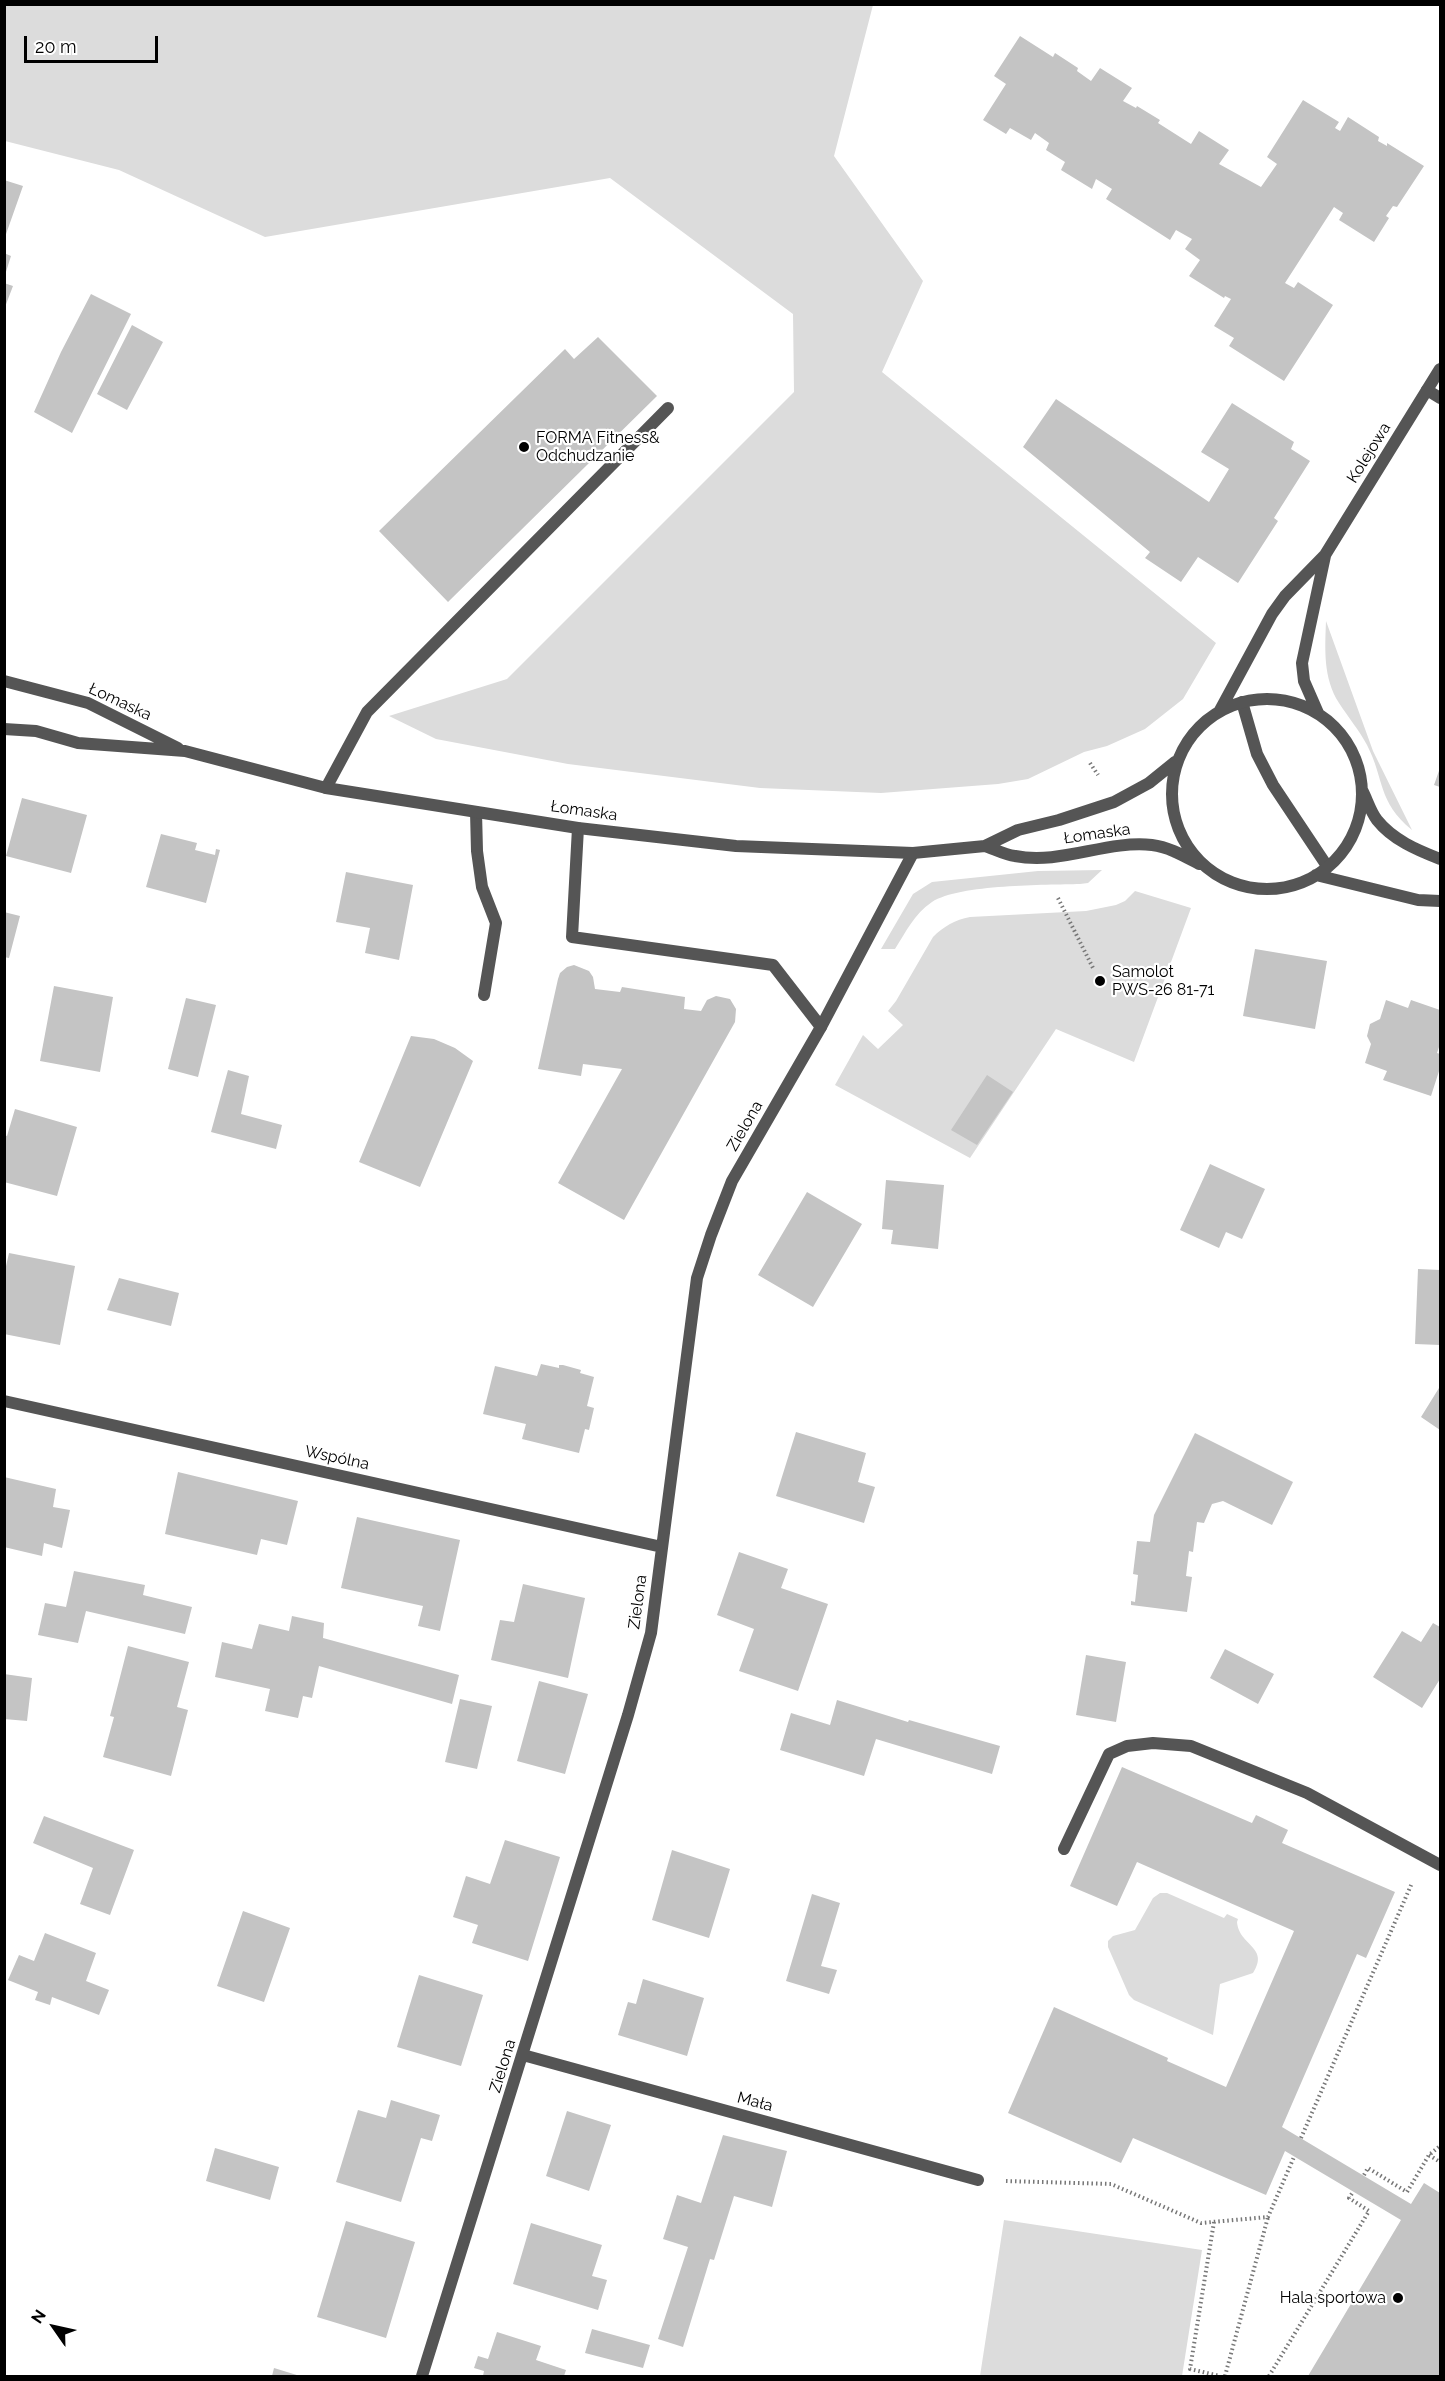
<!DOCTYPE html>
<html>
<head>
<meta charset="utf-8">
<style>
	body { margin:0 }
	#map { position:relative; width:1445px; height:2381px; overflow:hidden; background:#fff; font-family:Raleway,sans-serif }
	canvas { display:block }
	.frame { position:absolute; inset:0; border:6px solid #000; pointer-events:none }
	.north { position:absolute; left:24px; top:2297px; width:60px; height:60px; -webkit-text-stroke:4px #fff; paint-order:stroke; rotate:304deg; font-size:16px; font-weight:700; line-height:24px; text-align:center; color:#000 }
	.north::after { content:''; display:block; margin:auto; width:21px; height:27px; background:#000; clip-path:polygon(50% 0,100% 100%,50% 72%,0 100%) }
	.scale { position:absolute; left:24px; top:36px; width:134px; height:27px; box-sizing:border-box; border:3px solid #000; border-top:0; padding-left:8px; font-size:18px; line-height:21px; white-space:nowrap; color:#000; -webkit-text-stroke:4px #fff; paint-order:stroke }
</style>
</head>
<body>
<div id="map">
<canvas width="1445" height="2381"></canvas>
<div class="frame"></div>
<div class="north">N</div>
<div class="scale">20 m</div>
</div>
<script>
const ctx = document.querySelector('canvas').getContext('2d');
ctx.lineJoin = 'round';
function paint(path, color) { ctx.fillStyle = color; ctx.fill(path, 'evenodd'); }
function stroke(path, color, width, dash) { ctx.strokeStyle = color; ctx.lineWidth = width; ctx.lineCap = dash ? 'butt' : 'round'; ctx.setLineDash(dash || []); ctx.stroke(path); }
function drawText(font, color, halo, rows, align = 'center') {
  ctx.font = font + ' Raleway,sans-serif'; ctx.lineWidth = 4.5; ctx.setLineDash([]); ctx.textBaseline = 'middle'; ctx.strokeStyle = halo; ctx.fillStyle = color; for (const [text, x, y, turn = 0] of rows) {
    ctx.save(); ctx.translate(x, y); ctx.rotate((+turn || 0) * Math.PI / 180); ctx.textAlign = isNaN(turn) ? turn : align; if (halo) ctx.strokeText(text, 0, 0); ctx.fillText(text, 0, 0); ctx.restore();
  }
}
paint(new Path2D(`
	M5,4L873,5L834,156L923,281L882,372L1216,643L1183,699L1145,729L1107,746L1084,752L1028,779L998,784L881,793L760,788L568,764L436,739L389,716L507,679L794,392L793,314L610,178L265,237L119,170L5,141Z
	M1326,621L1373,751L1412,830C1377,801 1385,780 1367,745C1359,730 1348,717 1339,703C1323,678 1325,649 1326,621Z
	M1102,870L1088,883L1080,884C1046,885 960,884 932,902C914,914 906,932 895,949H881L913,894L932,882L1038,871Z
	M1135,891L1191,908L1134,1062L1056,1029L970,1158L835,1085L863,1035L878,1049L903,1025L888,1011L896,1001L933,937C944,926 955,920 970,917L1086,911L1116,905L1125,901Z
	M1160,1893H1167L1224,1918L1227,1914L1238,1919L1237,1922C1239,1946 1270,1947 1253,1973L1220,1984L1213,2035L1134,2000L1129,1995L1108,1947V1941L1113,1936L1135,1930L1153,1898Z
	M1004,2220L1202,2250L1182,2376H980Z`), '#dcdcdc');
paint(new Path2D(`
	M1020,36L1053,57L1055,53L1078,68L1077,71L1091,81L1100,68L1132,88L1123,101L1136,108L1137,106L1160,120L1158,123L1191,144L1199,131L1229,150L1219,164L1261,187L1277,164L1267,157L1303,100L1339,122L1335,128L1340,131L1348,117L1379,137L1378,141L1387,146V143L1424,166L1397,207L1393,206L1386,216L1389,218L1374,242L1339,220L1343,213L1334,207L1285,283L1294,288L1298,282L1333,305L1284,381L1229,346L1234,338L1214,326L1231,299L1225,296L1224,298L1189,276L1200,260L1185,249L1192,239L1176,230L1170,240L1106,199L1112,189L1096,179L1092,189L1061,170L1065,162L1046,150L1049,143L1035,133L1031,140L1010,128L1006,134L983,120L1006,84L994,76Z
	M4,180L23,186L5,237H4Z
	M4,253L11,256L5,275L4,274Z
	M4,283L13,286L5,307H4Z
	M91,294L131,314L72,433L34,412L61,352Z
	M132,325L163,342L127,410L97,394Z
	M598,337L657,396L448,602L379,531L565,349L574,359Z
	M1056,399L1209,502L1229,469L1201,452L1232,403L1294,442L1291,449L1310,461L1274,518L1278,521L1238,583L1198,557L1181,582L1145,558L1150,552L1023,447Z
	M1440,768V787L1434,785Z
	M22,798L87,815L71,873L6,856Z
	M161,834L197,843L195,850L215,855L216,849L220,850L206,903L146,887Z
	M346,872L413,885L399,960L365,953L370,928L336,922Z
	M4,912L20,916L9,958L4,957Z
	M1255,949L1327,961L1315,1029L1243,1016Z
	M574,965L589,971L593,977L595,989L620,992L622,987L685,997L684,1009L701,1011L707,1000L716,996L730,999L736,1009L735,1022L624,1220L558,1183L622,1069L583,1064L581,1076L538,1069L558,979L560,973L567,967Z
	M54,986L113,997L100,1072L40,1061Z
	M186,998L216,1005L198,1077L168,1069Z
	M1386,1000L1408,1008L1411,1000L1440,1010V1044L1437,1053L1440,1054V1068L1431,1096L1383,1080L1387,1071L1365,1063L1371,1044L1367,1036L1370,1024L1380,1019Z
	M411,1036L434,1039L455,1048L473,1061L420,1187L359,1162Z
	M228,1070L249,1076L241,1114L282,1125L276,1149L211,1132Z
	M987,1075L1013,1092L977,1145L951,1130Z
	M15,1109L77,1127L57,1196L4,1182V1135L7,1136Z
	M1210,1164L1265,1189L1242,1239L1226,1232L1219,1248L1180,1230Z
	M886,1180L944,1185L938,1249L891,1244L893,1230L882,1229Z
	M807,1192L862,1224L813,1307L758,1275Z
	M9,1253L75,1266L60,1345L4,1334V1275Z
	M1418,1269L1440,1270V1345L1415,1344Z
	M119,1278L179,1293L171,1326L107,1310Z
	M541,1364L559,1368V1365H563L581,1370L580,1373L594,1377L587,1406L594,1408L589,1430L585,1429L579,1453L522,1439L526,1424L483,1414L495,1366L537,1376Z
	M1439,1388L1440,1389V1430L1421,1417Z
	M796,1432L866,1453L858,1482L875,1487L864,1523L776,1496Z
	M1195,1433L1293,1482L1272,1525L1223,1501L1212,1504L1204,1523L1197,1522L1193,1552L1189,1551L1186,1576L1192,1577L1187,1612L1131,1605V1601L1135,1602L1138,1575L1133,1574L1137,1541L1150,1542L1154,1515Z
	M178,1472L298,1501L287,1545L261,1539L257,1555L165,1534Z
	M4,1477L56,1489L53,1507L70,1510L62,1548L44,1543L42,1556L4,1547Z
	M357,1517L460,1540L440,1631L418,1626L423,1606L341,1588Z
	M739,1552L788,1569L781,1588L828,1604L798,1691L739,1671L754,1629L717,1615Z
	M74,1571L145,1585L143,1595L192,1607L185,1634L86,1611L78,1643L38,1635L45,1603L66,1607Z
	M523,1584L585,1598L568,1678L491,1660L500,1620L514,1622Z
	M292,1616L324,1623L323,1638L459,1675L452,1704L319,1666L312,1698L303,1696L298,1718L265,1711L270,1689L215,1677L222,1642L252,1649L259,1624L289,1631Z
	M1433,1623L1440,1627V1679L1422,1708L1373,1677L1402,1631L1421,1642Z
	M128,1646L189,1662L177,1707L188,1710L171,1776L103,1757L114,1717L110,1716Z
	M1225,1649L1274,1674L1258,1704L1210,1678Z
	M1086,1655L1126,1662L1116,1722L1076,1715Z
	M4,1674L32,1678L27,1721L4,1719Z
	M539,1681L588,1694L565,1774L517,1761Z
	M460,1699L492,1706L477,1769L445,1762Z
	M837,1700L908,1722L909,1720L1000,1746L992,1774L876,1739L864,1776L780,1750L791,1713L830,1725Z
	M1122,1767L1252,1823L1256,1815L1288,1830L1282,1843L1395,1892L1366,1958L1357,1954L1282,2127L1411,2204L1424,2183L1440,2193V2376H1308L1401,2220L1285,2151L1266,2195L1133,2138L1121,2163L1008,2113L1054,2007L1168,2058L1167,2061L1226,2087L1294,1931L1137,1862L1117,1906L1070,1886Z
	M44,1816L134,1850L110,1915L80,1904L93,1868L33,1843Z
	M505,1840L560,1857L528,1961L472,1943L478,1925L453,1917L466,1876L490,1884Z
	M672,1850L730,1869L709,1938L652,1920Z
	M812,1894L840,1903L821,1966L837,1970L829,1994L786,1981Z
	M243,1911L290,1928L264,2002L217,1986Z
	M45,1933L96,1953L86,1981L109,1990L99,2015L52,1997L50,2005L35,2000L38,1992L8,1980L19,1955L34,1961Z
	M419,1975L483,1995L461,2066L397,2047Z
	M643,1979L704,1998L687,2056L618,2035L628,2002L636,2004Z
	M391,2100L440,2115L432,2141L421,2138L401,2202L336,2182L358,2110L386,2118Z
	M567,2111L611,2125L589,2191L546,2176Z
	M723,2135L787,2151L772,2207L734,2196L714,2260L710,2259L683,2347L658,2339L688,2247L663,2239L677,2195L701,2203Z
	M215,2148L279,2167L270,2200L206,2181Z
	M346,2221L415,2242L386,2338L317,2317Z
	M531,2223L602,2245L592,2276L607,2280L598,2310L513,2284Z
	M592,2329L650,2345L643,2368L585,2353Z
	M497,2332L541,2346L536,2360L566,2370L564,2376H483L484,2371L474,2368L478,2356L488,2359Z
	M274,2368L300,2376H272Z`), '#c4c4c4');
stroke(new Path2D(`
	M1090,763L1098,775
	M1058,898L1094,970
	M1301,2138L1412,1883
	M1429,2155L1440,2162
	M1364,2175L1368,2168L1407,2192L1429,2155L1440,2146
	M1006,2181L1111,2184L1201,2223L1268,2217L1294,2157
	M1214,2222L1190,2369L1220,2376
	M1225,2376L1268,2217
	M1269,2376L1369,2211L1349,2198L1353,2192`), '#777', 4, [1.5, 3]);
stroke(new Path2D(`
	M1427,390L1440,398
	M1242,702L1257,754L1273,785L1327,866
	M326,788L367,712L668,408
	M476,812L477,851L482,887L496,923L484,995
	M578,828L572,937L773,965L821,1027
	M1064,1849L1109,1754L1127,1746L1153,1743L1191,1746L1307,1793L1440,1865`), '#555', 12);
stroke(new Path2D(`
	M4,1401L662,1547
	M523,2055L978,2180
	M422,2376L628,1715L651,1633L697,1278L711,1235L732,1181L821,1027L913,853`), '#555', 12);
stroke(new Path2D(`
	M4,681L88,703L178,748
	M1172 794a95 95 0 1 1 190 0a95 95 0 1 1-190 0Z
	M1219,712L1272,614L1285,596L1325,555L1440,369
	M1318,713L1304,681L1302,663L1325,556
	M4,729L36,731L78,743L185,751L326,788L578,828L736,846L913,853L985,846L1018,830L1059,820L1114,802L1149,783L1175,762
	M1362,790C1367,799 1370,811 1377,820C1393,840 1417,850 1440,859
	M985,846C994,849 1005,855 1015,856C1061,865 1106,840 1152,845C1169,847 1184,856 1199,864
	M1316,875L1418,900L1440,901`), '#555', 12);
for (const [x, y, r, color] of [
	[524,447,6,"#000"],
	[1100,981,6,"#000"],
	[1398,2298,6,"#000"]
]) { const dot = new Path2D(); dot.arc(x, y, r, 0, 2 * Math.PI); ctx.fillStyle = color; ctx.fill(dot); stroke(dot, '#fff', 2); }
drawText('16px', '#000', '#fff', [
	["FORMA Fitness&",536,438],
	["Odchudzanie",536,456],
	["Samolot",1112,972],
	["PWS-26 81-71",1112,990],
	["Hala sportowa",1386,2298,"right"]
], 'left');
drawText('16px', '#000', '#fff', [
	["Kolejowa",1369,453,-58],
	["Łomaska",120,702,25],
	["Łomaska",584,811,8],
	["Łomaska",1097,834,-8],
	["Zielona",745,1126,-60],
	["Wspólna",337,1458,12],
	["Zielona",638,1602,-82],
	["Zielona",503,2066,-73],
	["Mała",755,2102,15]
]);
</script>
</body>
</html>
